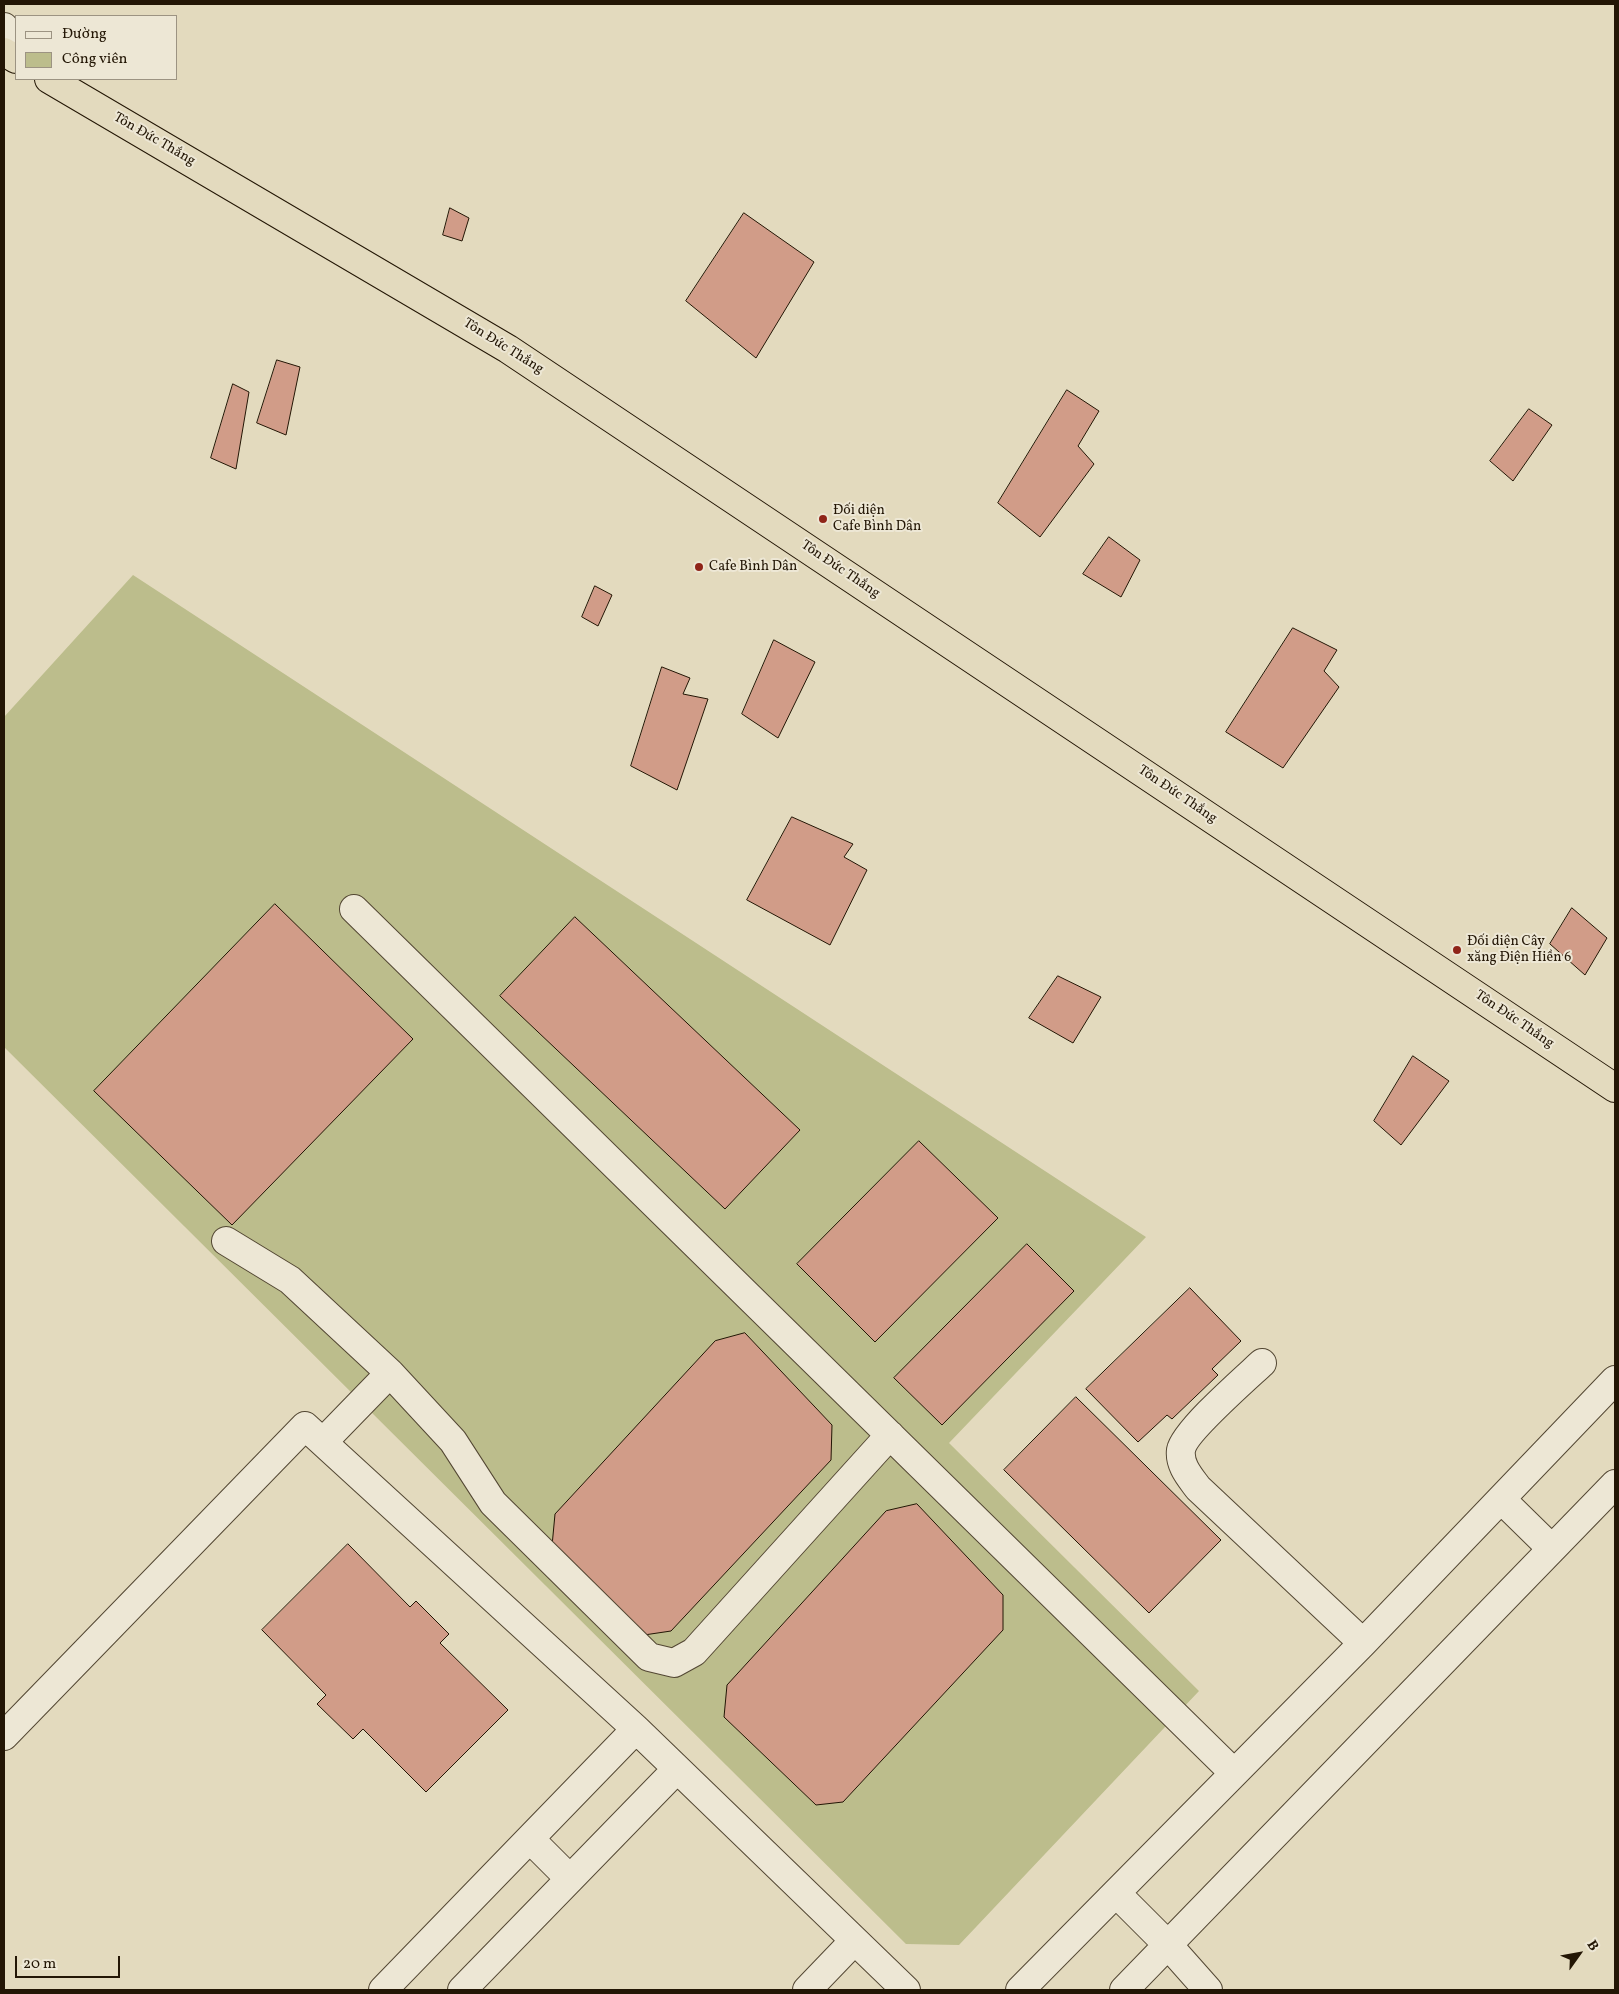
<!DOCTYPE html>
<meta charset="utf-8">
<style>
body{margin:0}
#map{position:relative;width:1619px;height:1994px;overflow:hidden;background:#e3dabe;font-family:Vollkorn,serif}
canvas{display:block}
.frame{position:absolute;inset:0;border:5px solid #231605;pointer-events:none}
.legend{position:absolute;left:15px;top:15px;width:162px;height:65px;box-sizing:border-box;background:#ede7d5;border:1px solid #9c9382;margin:0;padding:6px 9px;list-style:none;font-size:15px;color:#231605}
.legend li{display:flex;align-items:center;gap:10px;height:25px}
.legend b{width:25px;border:1px solid #9c9382}
.north{position:absolute;left:1554px;top:1929px;width:50px;height:50px;-webkit-text-stroke:4px #ede7d5;paint-order:stroke;rotate:58deg;font-size:14px;font-weight:700;line-height:20px;text-align:center;color:#231605}
.north::after{content:'';display:block;margin:auto;width:18px;height:22px;background:#231605;clip-path:polygon(50% 0,100% 100%,50% 72%,0 100%)}
.scale{position:absolute;left:15px;top:1956px;width:105px;height:22px;box-sizing:border-box;border:2px solid #231605;border-top:0;padding-left:6px;font-size:15px;line-height:18px;white-space:nowrap;color:#231605;-webkit-text-stroke:4px #ede7d5;paint-order:stroke}
</style>
<div id="map">
<canvas width="1619" height="1994"></canvas>
<div class="frame"></div>
<ul class="legend">
<li><b style="height:6px;background:#ede7d5"></b>Đường</li>
<li><b style="height:14px;background:#bcbd8c"></b>Công viên</li>
</ul>
<div class="north">B</div>
<div class="scale">20 m</div>
</div>
<script>
const context = document.querySelector('canvas').getContext('2d');
context.lineJoin = 'round';
function fill(path, color) {
  context.fillStyle = color;
  context.fill(path, 'evenodd');
}
function strokePath(path, color, width, dash) {
  context.strokeStyle = color;
  context.lineWidth = width;
  context.lineCap = dash ? 'butt' : 'round';
  context.setLineDash(dash || []);
  context.stroke(path);
}
function label(font, color, halo, rows, align = 'center') {
  context.font = font + ' Vollkorn,serif';
  context.lineWidth = 4;
  context.setLineDash([]);
  context.textBaseline = 'middle';
  context.strokeStyle = halo;
  context.fillStyle = color;
  for (const [text, x, y, turn = 0] of rows) {
    context.save();
    context.translate(x, y);
    context.rotate((+turn || 0) * Math.PI / 180);
    context.textAlign = isNaN(turn) ? turn : align;
    if (halo) context.strokeText(text, 0, 0);
    context.fillText(text, 0, 0);
    context.restore();
  }
}
fill(new Path2D(`
 M133,575l1013,662 -197,206 250,248 -240,254 -53,-1 -902,-897v-330z`), '#bcbd8c');
const building = new Path2D(`
 M450,208l19,10 -7,23 -19,-6z
 M744,213l70,49 -58,96 -70,-57z
 M277,360l23,7 -14,68 -29,-12z
 M233,384l16,8 -13,77 -25,-11z
 M1067,390l32,21 -21,35 16,18 -54,73 -42,-34z
 M1529,409l23,16 -39,56 -23,-20z
 M1109,537l31,23 -19,37 -38,-23z
 M595,586l17,9 -14,31 -16,-9z
 M1293,628l44,22 -13,21 15,16 -56,81 -57,-36z
 M774,640l41,22 -37,76 -36,-24z
 M662,667l28,11 -7,16 25,5 -31,91 -46,-24z
 M792,817l61,27 -9,13 23,13 -37,75 -83,-45z
 M275,904l138,135 -181,186 -138,-134z
 M1572,908l35,30 -22,37 -35,-31z
 M575,917l225,213 -75,79 -225,-213z
 M1058,976l43,21 -28,46 -44,-25z
 M1413,1056l36,25 -48,64 -27,-24z
 M919,1141l79,77 -123,124 -78,-78z
 M1027,1244l47,47 -132,134 -48,-47z
 M1190,1288l51,53 -29,28 6,6 -46,44 -5,-4 -29,27 -52,-53z
 M745,1333l87,92 -1,35 -160,171 -27,4 -92,-89 3,-32 160,-173z
 M1076,1397l145,143 -72,73 -145,-143z
 M917,1504l86,91v35l-160,172 -27,3 -92,-88 3,-32 159,-174z
 M348,1544l62,63 6,-6 33,33 -9,9 68,67 -82,82 -63,-63 -10,10 -36,-35 9,-9 -64,-65z`);
fill(building, '#d19c88');
strokePath(building, '#231605', 1);
const minor = new Path2D(`
 M4,27l12,18
 M354,909l880,864
 M226,1241l64,39 100,93 63,68 40,62 156,154 25,6 20,-11 196,-217
 M1262,1363c-16,15 -78,69 -81,87 -2,15 9,27 17,38l165,155
 M323,1442l67,-69
 M1501,1499l51,50
 M4,1736l301,-310 331,303 270,261
 M530,1839l40,40
 M1116,1893l53,53 39,44
 M383,1990l253,-261
 M462,1990l215,-221
 M807,1990l47,-49
 M1020,1990l343,-347 252,-263
 M1124,1990l491,-506`);
const highway = new Path2D(`
 M4,52l12,7
 M49,79l459,270 1107,739`);
strokePath(minor, '#534733', 30);
strokePath(highway, '#231605', 30);
strokePath(minor, '#ede7d5', 28);
strokePath(highway, '#e3dabe', 28);
for (const [x, y, r, color] of [
 [823,519,5,"#8f2418"],
 [699,567,5,"#8f2418"],
 [1457,950,5,"#8f2418"]
]) {
  const dot = new Path2D();
  dot.arc(x, y, r, 0, 2 * Math.PI);
  context.fillStyle = color;
  context.fill(dot);
  strokePath(dot, '#ede7d5', 2);
}
label('14px', '#231605', '#ede7d5', [
 ["Tôn Đức Thắng",154,140,30],
 ["Tôn Đức Thắng",503,347,32],
 ["Tôn Đức Thắng",840,570,34],
 ["Tôn Đức Thắng",1177,795,34],
 ["Tôn Đức Thắng",1514,1020,34]
]);
label('14px', '#231605', '#ede7d5', [
 ["Đối diện",833,511],
 ["Cafe Bình Dân",833,527],
 ["Cafe Bình Dân",709,567],
 ["Đối diện Cây",1467,942],
 ["xăng Điện Hiền 6",1467,958]
], 'left');
</script>
